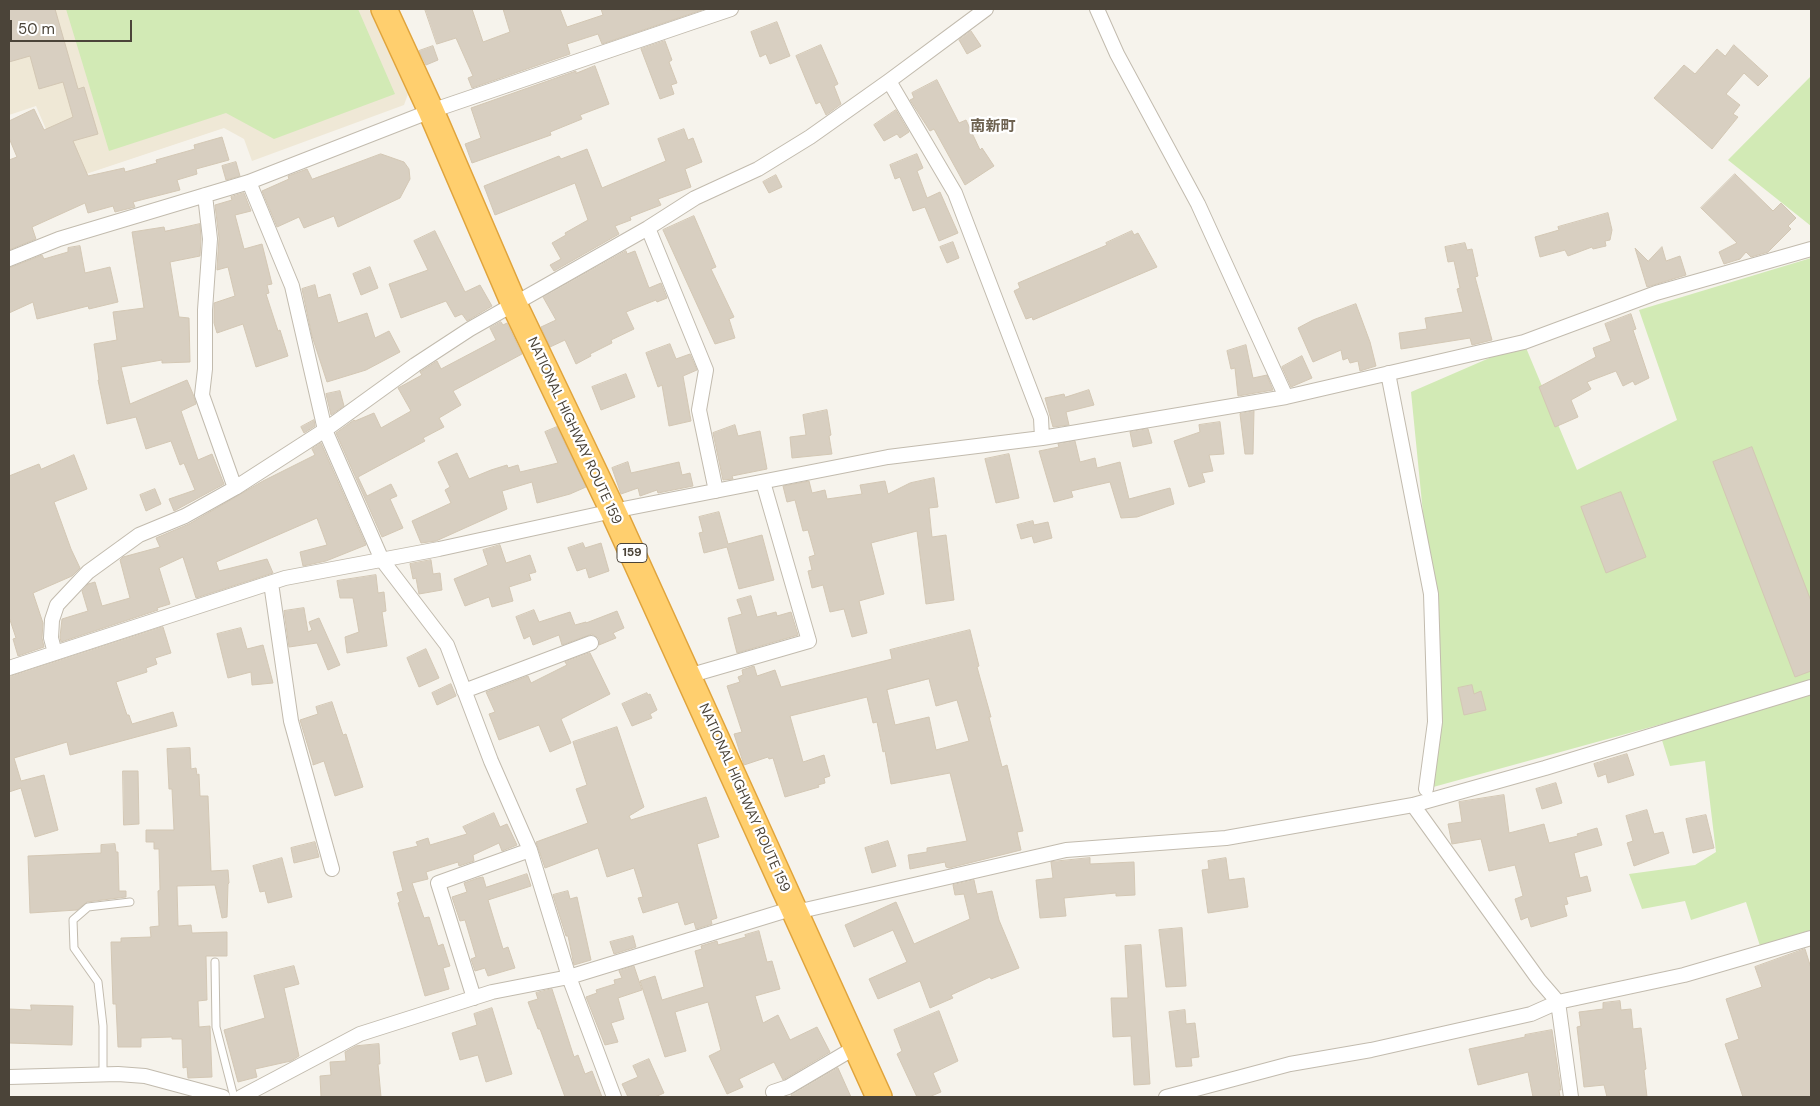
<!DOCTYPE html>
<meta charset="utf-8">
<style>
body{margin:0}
#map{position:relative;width:1820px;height:1106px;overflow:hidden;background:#f6f3ec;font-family:"DM Sans",sans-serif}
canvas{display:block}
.frame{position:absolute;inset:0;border:10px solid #4b4439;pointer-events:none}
.scale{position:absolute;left:10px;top:20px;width:122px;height:22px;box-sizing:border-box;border:2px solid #4b4439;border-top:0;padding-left:6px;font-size:15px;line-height:18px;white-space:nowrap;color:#4b4439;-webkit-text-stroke:4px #fff;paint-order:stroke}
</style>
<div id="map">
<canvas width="1820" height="1106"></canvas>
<div class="frame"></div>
<div class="scale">50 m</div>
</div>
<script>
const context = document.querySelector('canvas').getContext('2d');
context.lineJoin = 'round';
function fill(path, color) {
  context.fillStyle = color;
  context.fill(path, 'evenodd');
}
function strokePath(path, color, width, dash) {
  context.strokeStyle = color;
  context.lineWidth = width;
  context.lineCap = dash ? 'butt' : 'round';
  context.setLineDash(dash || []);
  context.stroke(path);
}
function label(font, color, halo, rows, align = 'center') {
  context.font = font + ' "DM Sans","Noto Sans JP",sans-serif';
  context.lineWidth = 4.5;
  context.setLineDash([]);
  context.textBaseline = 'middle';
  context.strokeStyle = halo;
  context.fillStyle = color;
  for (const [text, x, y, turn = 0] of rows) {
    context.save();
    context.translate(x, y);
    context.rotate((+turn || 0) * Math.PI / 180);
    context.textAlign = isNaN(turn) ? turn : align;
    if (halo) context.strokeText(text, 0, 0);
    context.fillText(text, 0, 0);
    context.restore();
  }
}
fill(new Path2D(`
 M9,9h360l39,85 -4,11 -152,56 -8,-22 -20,-11 -156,52 -32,-74 -27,9z`), '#efe8d6');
fill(new Path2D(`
 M66,9h292l37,85 -121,45 -48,-26 -117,38z
 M1811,76v150l-83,-66z
 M1811,258v425l-385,106 5,-195 -20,-202 113,-49 53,127 100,-50 -38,-110z
 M1811,691v239l-51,16 -14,-44 -55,18 -6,-19 -43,8 -13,-35 66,-9 21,-13 -11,-91 -35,5 -9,-29z`), '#d2eab5');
const building = new Path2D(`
 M9,9h46l23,80 6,-2 14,47 -25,7 15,35 36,-8 1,4 32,-9 -1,-3 39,-11 -1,-4 28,-8 7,23 -33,9 1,5 -20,6 3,10 -47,12 2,5 -20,5 -2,-6 -25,7 -3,-10 -53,24 4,12 -27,11v-90l8,-3 -8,-19v-17l25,-12 10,21 29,-13 -10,-35 -24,7 -9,-33 -21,6z
 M425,9h47l11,33 27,-10 -7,-23h57l7,18 36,-12 -2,-6 101,1 -100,34 -4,-10 -31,10 3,10 -98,34 -4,-10 5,-2 -17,-38 -19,6z
 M777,22l13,34 -20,8 -4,-10 -6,3 -9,-25z
 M971,31l10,15 -14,8 -8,-14z
 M665,41l7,19 -3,2 8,21 -6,2 3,9 -14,5 -19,-50z
 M821,45l17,39 -4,2 7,18 -15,11 -6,-13 -4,2 -20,-48z
 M1734,45l34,31 -10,10 -14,-13 -18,21 14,11 -7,9 5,3 -26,32 -58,-51 30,-33 11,9 22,-25 8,7z
 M433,46l5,14 -12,5 -7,-14z
 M595,66l14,38 -29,11 2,4 -32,13 1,3 -79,28 -7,-19 16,-6 -10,-30 105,-37v2z
 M937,80l22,43 7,-3 14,30 2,-2 12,18 -29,19 -31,-56 -4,2 -20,-31 4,-2 -2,-5z
 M896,110l13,22 -9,6 -3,-4 -13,7 -10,-16z
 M684,129l4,11 5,-2 9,24 -17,7 6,18 -33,12 3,6 -31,12 1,3 -16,6 4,8 -65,37 -4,-6 11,-6 -9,-16 14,-8 -1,-2 23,-13 -13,-37 -80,32 -11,-29 75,-30 2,3 26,-10 15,39 64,-27 -8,-22z
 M381,154l23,8 5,7 1,10 -10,19 -62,29 -4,-11 -30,12 -5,-11 -22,10 -15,-36 27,-12 -1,-3 19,-7 5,10z
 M917,154l6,14 -6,3 10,27 13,-6 18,41 -19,8 -14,-34 -12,4 -13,-34 -5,2 -5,-14z
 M236,162l4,14 -14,4 -4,-14z
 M1735,174l38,37 8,-8 15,15 -8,8 3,3 -23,23 -17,5 -5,-5 -6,7 -16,5 -5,-12 18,-9 -36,-35z
 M776,175l6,12 -13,6 -6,-11z
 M244,193l7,18 -16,4 9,34 18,-5 10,40 -5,1 2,8 -3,1 12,37 2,-1 8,26 -32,11 -13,-43 -26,9 -3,-10v-20l21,-7 -7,-29 -11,3v-2l2,-30 -4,-33 17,-5 -1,-3z
 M1608,213l4,17 -2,10 -5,1 1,5 -13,3 -1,-2 -24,9 -3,-6 -25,7 -5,-20 24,-7 -1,-3z
 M694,216l22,51 -5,2 23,48 -5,2 6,19 -20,6 -52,-114z
 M200,224l1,15 -1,17 -30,6 9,55 10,1 1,44 -28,1v-3l-41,7 9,37 57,-24 6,14 3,10 -15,7 17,49 14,-6 12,30 -50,27 -5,-12 26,-9 -11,-27 -4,2 -9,-24 -25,8 -10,-32 -29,7 -9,-44h1l-5,-36 23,-4 -4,-28 31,-4 -12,-76 32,-5 1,4z
 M435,231l30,61 15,-7 12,21 -25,15 -5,-7 -7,3 -9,-16 -45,17 -12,-34 39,-14 -14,-29z
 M1132,231l2,4 4,-2 19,34 -124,53 -1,-3 -6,2 -12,-28 6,-3 -2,-5 89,-38 -1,-2z
 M953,242l6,16 -12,5 -7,-16z
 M1465,243l2,7 5,-1 6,27 -3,1 17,63 -20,5 -2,-7 -69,11 -2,-16 28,-4 -2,-11 38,-6 -6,-23 3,-1 -6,-27 -6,1 -3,-15z
 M80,246l5,27 25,-6 8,35 -29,7 -1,-3 -51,13 -4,-17 -24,11v-45l33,-13 2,4 24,-7v-4z
 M1662,247l4,14 14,-5 6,19 -39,12 -12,-39 13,13z
 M626,251l1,3 8,-3 14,37 12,-5 6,15 -10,4 -1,-2 -30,12 8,17 -23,11 1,3 -22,11 1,2 -15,8 -11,-24 -15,7 -9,-20 15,-7 -13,-23z
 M370,267l8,21 -17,7 -8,-21z
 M315,285l3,13 12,-4 8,29 29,-10 8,25 14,-7 11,21 -34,18 -39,12 -15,-46 -10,-47z
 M1356,304l14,38 6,24 -16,5 -2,-10 -8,2 -2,-5 -5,2 -2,-10 -28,12 -15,-34 15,-8z
 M1631,314l5,15 -3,1 16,48 -14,7 -2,-4 -10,5 -7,-15 -29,11 4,7 -20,11 7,17 -23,10 -16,-40 57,-30 -3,-9 18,-7 -6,-17z
 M501,322l2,3 4,-2 15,31 -69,37 8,14 -22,13 5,9 -21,11 2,3 -67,36 9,19 24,-12 6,12 -7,3 13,29 -21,9 -46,-104 18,-13 1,1 19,-8 7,15 30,-17 -13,-23 24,-13 -2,-3 17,-11 4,8 55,-29 -6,-12z
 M670,344l6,15 14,-5 7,16 -14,6 8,45 -22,5 -7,-41 -4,2 -12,-34z
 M1246,345l7,33 14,-3 6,15 -35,6 -3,-28 -4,1 -4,-18z
 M1302,356l10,22 -21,9 -9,-20z
 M626,374l9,23 -34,13 -9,-23z
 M1089,390l5,15 -28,7 3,13 -16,2 -8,-29 19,-4 1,3z
 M340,391l4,15 -13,9 -5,-21z
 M827,410l4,25 -2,1 3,18 -40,4 -2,-21 16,-2 -3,-20z
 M1254,411l-1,43h-8l-5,-40z
 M314,420l1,6 -11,7 -3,-6z
 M1220,422l4,32 -15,1 4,16 -11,2 3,9 -16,5 -15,-46 26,-9 -1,-7z
 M735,425l3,11 22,-5 7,38 -35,7 1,3 -10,1 -10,-47z
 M557,427l29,60 -16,7 -33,9 -5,-21 -30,9 5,18 -71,32 -15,2 -9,-22 39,-18 -6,-13 5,-3 -12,-25 19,-9 12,26 22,-9 16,-5 1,3 10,-3 2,7 38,-9 -13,-31z
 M1148,429l4,14 -19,4 -3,-15z
 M1075,441l5,21 15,-4 2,10 23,-6 9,37 41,-11 4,16 -37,13 -16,1 -11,-36 -39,9 2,6 -19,5 -15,-51 20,-4 -1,-3z
 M321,443l45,102 -40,16 -23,5 -3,-14 27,-7 -10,-27 -101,44 3,9 48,-12 6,14 -77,25 -13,-41 -24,11 11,36 -13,4 1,2 -97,32 -1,-5 2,-18 26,-8 -6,-20 6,-7 7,-2 7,24 28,-8 -10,-38 3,-3 37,-10 -4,-9 33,-14 74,-43 52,-26 -3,-6z
 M1752,447l59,154v70l-16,6 -82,-215z
 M1009,454l10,44 -23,5 -11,-44z
 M74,455l13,34 -33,13 17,47 9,19 -8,8 -39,17 10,30 -1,15 2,9 -26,9 -5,-17 3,-1 -7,-21v-141l30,-12 2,5z
 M628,462l3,11 48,-11 3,13 8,-2 3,13 -35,7 -1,-3 -17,6 -2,-8 -17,6 -9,-26z
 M934,478l4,29 -9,1 3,29 14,-2 8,65 -28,4 -9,-73 -46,12 13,51 -25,7 8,32 -15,4 -8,-28 -14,3 -7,-27 -11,3 -4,-17 4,-1 -3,-13 6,-2 -7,-25 -5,1 -8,-31 -8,2 -4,-16 26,-5 3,12 13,-3 2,9 35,-5 -2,-9 25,-4 3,13 22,-11z
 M155,489l6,15 -15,7 -6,-16z
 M1621,492l25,65 -40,16 -25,-66z
 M719,512l9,32 34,-9 12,45 -35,9 -12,-42 -23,6 -5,-20 4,-1 -4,-15z
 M1033,521l1,4 14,-3 4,16 -18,5 -2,-7 -11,3 -4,-14z
 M583,543l2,5 16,-5 8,28 -20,7 -3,-10 -9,3 -9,-23z
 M500,545l6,18 24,-8 6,17 -7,2 2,6 -22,7 4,14 -21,6 -3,-10 -24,9 -11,-27 34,-14 -5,-15z
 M431,560l2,14 7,-1 2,17 -23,4 -3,-16 -3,1 -3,-15z
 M376,575l2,18 6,-1 2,19 -4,1 5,34 -40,7 -2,-16 14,-5 -6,-34h-13l-3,-17z
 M751,596l6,21 19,-5 1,4 14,-4 7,23 -61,18 -9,-35 14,-4 -5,-14z
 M304,608l4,24 4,-2 -3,-8 10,-4 21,47 -12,5 -11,-27 -28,4 -5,-36z
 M534,610l5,12 31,-10 5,13 11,-3v1l31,-12 7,17 -11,5 3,5 -17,7v-6l-7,-5 -30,11 -3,-10 -26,10 -3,-9 -6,3 -8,-22z
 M163,627l8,26 -16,5 2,6 -11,4 1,4 -31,10 11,33h2l3,9 41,-12 4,14 -107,29 -3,-13 -53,16 7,23 23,-6 14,55 -23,7 -14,-49 -12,4v-115z
 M241,628l6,21 16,-4 10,38 -21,2 -1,-13 -23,6 -11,-44z
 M970,630l9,36 -2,1 14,50h-2l13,50 5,-2 16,66 -6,1 4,18 -72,18 -3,-1 -1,-5 -35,7 -2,-14 19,-3v-4l40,-7 -17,-68 -59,11 -6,-33 -2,1 -6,-30 -4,1 -6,-26 -77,19 13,46 21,-7 6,21 -6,2 1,5 -7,2 1,2 -34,10 -12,-39 -4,1 -1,-2 -24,8 -10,-31 8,-2 -15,-46 13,-4 -2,-5 5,-2 -1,-5 12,-4 3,10 18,-6 6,17 111,-28 -2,-9zM929,679l7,27 21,-6 12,41 -33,9 -7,-33 -34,8 -8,-35z
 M426,649l13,29 -20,9 -12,-29z
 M590,653l20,41 -49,25 10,24 -21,9 -11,-27 -40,15 -10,-26 6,-2 -9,-20 42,-16 3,7 36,-18 -2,-3z
 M451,684l5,12 -19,9 -5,-12z
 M1472,685l2,9 7,-3 5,19 -22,5 -6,-27z
 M647,693l1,2 2,-1 7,16 -7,4 2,4 -20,8 -10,-22z
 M332,702l11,33 3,-1 17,53 -28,9 -11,-35 -11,4v-2l-13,-43 18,-6 -2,-7z
 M617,727l27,80 -15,9 2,4 75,-23 13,40 -22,7 20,74 -6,2 1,4 -16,5 -2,-7 -9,3 -7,-23 -35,11 -5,-15 5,-1 -9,-29 -27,9 -9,-29 -53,20 -9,-26 52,-19 -12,-34 11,-4 -14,-43z
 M190,748l1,21 5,-1 1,7 2,-1 1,22h8l3,75 17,-1 1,13 -1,1 -1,33 -5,1 -7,-33 -38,1 1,40 13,-1 1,8 35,-1v24h-21l1,44 -9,1 1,26 11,-1 2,51 -24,1 -1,-11 -4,1 -1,-29h-10v-2l-31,1v9h-23l-2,-43h-3l-2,-62h10v-4l30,-1 -1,-10 9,-1 -1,-35 2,-1 -1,-41h-5v-7h-8v-12h28l-2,-41h-3l-2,-40z
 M1627,754l7,21 -26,8 -2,-9 -8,3 -4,-13z
 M123,771h15l1,53 -15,1z
 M1556,783l6,20 -20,6 -6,-20z
 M1504,795l5,38 35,-9 5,19 29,-7 -1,-2 20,-6 5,17 -28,8 6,25 7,-2 4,15 -25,6 2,7 -4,1 3,11 -36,11 -3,-10 -7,3 -6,-21 8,-3 -8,-31 -26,6 -8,-32 -29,5 -4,-20 14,-2 -3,-20z
 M1647,810l7,24 9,-2 6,21 -35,13 -7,-23 6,-2 -7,-25z
 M494,813l6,14 7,-3 10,21 -15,6 -3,-8 -26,12 1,6 -15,5 -1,-4 -32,10 2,7 -16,4 12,35 5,-1 9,29 5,-2 7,22 -7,2 6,21 -24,7 -27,-93 2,-1 -3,-9 6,-2 -10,-39 25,-6 -2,-4 12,-4 2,7 37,-11 -4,-7z
 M1706,815l8,33 -21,5 -7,-34z
 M888,841l8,25 -24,7 -7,-25z
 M315,842l4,15 -25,6 -3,-15z
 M115,844l1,8h2l1,39h7v6l-39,5 -10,8 -47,3 -2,-57 73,-3v-8z
 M282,858l10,39 -24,6 -3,-12 -5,1 -7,-26z
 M1090,858v6l44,-2 1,33 -19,1v-3l-52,5 2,18 -26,2 -4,-38 17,-2 -2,-16z
 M1226,858l3,22 15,-2 4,29 -40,6 -6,-43 7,-1 -1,-8z
 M527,874l4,12 -43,14 15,49 5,-2 7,21 -27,8 -3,-8 -10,3 -4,-12 5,-2 -11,-37 -5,1 -8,-24 15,-5 -3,-9 14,-5 5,-1 3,10z
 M974,880l3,14 15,-3 7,29 20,48 -28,11 -1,-2 -39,18 2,3 -23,10 -10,-27 -42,18 -9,-20 38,-17 -14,-32 -39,17 -9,-22 51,-23 18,42 56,-25 -6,-25 -9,1 -2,-10z
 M568,891l2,8 7,-2 14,63 -17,5 -6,-29h-2l-13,-41z
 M1182,928l4,58 -20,1 -7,-57z
 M759,931l8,31 5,-1 8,28 -25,7 8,27 15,-8 12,25 27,-13 13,25 -47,28 -9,-18 -35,17 4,8 -16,7 -18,-38 12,-6 -13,-48 -33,10 11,39 -21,6 -25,-76 15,-5 7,24 42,-13 -9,-36 7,-2 -1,-3 16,-5 1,4 28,-8 -1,-2z
 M633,936l3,11 -22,7 -4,-12z
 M1141,945l9,139 -16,1 -3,-49 -18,1 -2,-39h17l-3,-52z
 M1805,949l6,19v129h-68l-18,-53 14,-5 -13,-40 36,-12 -7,-20z
 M294,966l5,18 -15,4 15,68 -8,5 -36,8 2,8 -19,5 -14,-52 41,-12 -11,-42z
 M634,966l8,24 -24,8 6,21 -13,4 7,19 -13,3 -19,-48 11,-4 -1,-3 19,-6 -1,-4 8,-2 -3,-7z
 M552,989l22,68 4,-2 7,19 7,-3 10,26h-37l-25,-68h-2l-10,-27 10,-3 -2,-6z
 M1620,1001l1,9 10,-1 2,20 8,-1 5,41 -2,1 3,27h-40l-3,-12 -20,2 -7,-60 4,-1 -2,-14 24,-3v-6z
 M31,1005l42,1 -1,39 -63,-2v-34l22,1z
 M492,1008l20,66 -26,8 -8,-27 -18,5 -8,-27 25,-8 -3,-11z
 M1185,1010l1,14 9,-1 4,34 -8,1 1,8 -16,1 -7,-55z
 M939,1011l19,50 -25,12 8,19 -12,5h-12l-20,-43 5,-3 -8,-21z
 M1552,1030l9,60h-2l1,7h-27l-5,-25 -50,13 -9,-36 56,-12v-2z
 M379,1044l1,20h-2l3,33h-60l-1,-21 11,-1 -1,-13 16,-1 -1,-9 11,-6z
 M649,1059l15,34 -9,4h-27l-6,-13 16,-7 -5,-11z
 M838,1068l13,29h-59l-1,-2z`);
fill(building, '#d8cfc1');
strokePath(building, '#d3c7b4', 1);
const lane = new Path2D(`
 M215,962l1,65 18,70
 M103,1074v-48l-5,-44 -24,-34 -1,-28 15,-13 42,-5`);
const street = new Path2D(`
 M1097,9l20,45 81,150 88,193
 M889,81l66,112 86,225 1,20
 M249,182l43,104 33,144 57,130 65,85 44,116 39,89 39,127 45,120
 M205,195l5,44 -5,71v59l-3,26 33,93
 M648,228l58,142 -7,40 17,81
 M9,259l50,-20 190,-57 182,-71 300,-102
 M1388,373l43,221 4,128 -9,67
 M271,583l20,138 41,148
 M55,653l-4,-15 1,-18 5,-15 31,-33 51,-37 46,-19 50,-28 90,-58 90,-65 55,-36 178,-101 47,-30 63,-29 52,-32 79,-56 97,-72
 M9,668l276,-90 154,-29 174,-38 275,-54 154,-19 244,-41 238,-55 132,-49 155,-44
 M688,676l121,-35 -46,-159
 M464,691l127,-48
 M1413,805l126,175 19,22 13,95
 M474,998l-36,-115 92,-33
 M9,1077l109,-3 27,2 78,21
 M773,1092l15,-5 68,-40
 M241,1097l119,-63 132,-42 77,-15 225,-69 11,2 261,-60 160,-12 187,-33 132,-37 266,-81
 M1166,1097l124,-33 81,-14 160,-36 27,-12 126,-27 127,-37`);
const highway = new Path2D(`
 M384,9l47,102 83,193 99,207 266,586`);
strokePath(lane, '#c2bbae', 9);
strokePath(street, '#c2bbae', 16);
strokePath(highway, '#e0a43c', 28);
strokePath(lane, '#fff', 7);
strokePath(street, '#fff', 14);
strokePath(highway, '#ffcf6e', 25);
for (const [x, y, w] of [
 [632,553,30]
]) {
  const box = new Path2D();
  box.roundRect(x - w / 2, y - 9.5, w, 19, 4);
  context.fillStyle = '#fff';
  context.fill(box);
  strokePath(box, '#4b4439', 1);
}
label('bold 12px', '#4b4439', null, [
 ["159",632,553]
]);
label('14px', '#4b4439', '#fff', [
 ["NATIONAL HIGHWAY ROUTE 159",574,431,65],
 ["NATIONAL HIGHWAY ROUTE 159",744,798,66]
]);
label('bold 15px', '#6e6250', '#fff', [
 ["南新町",993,127]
]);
</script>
